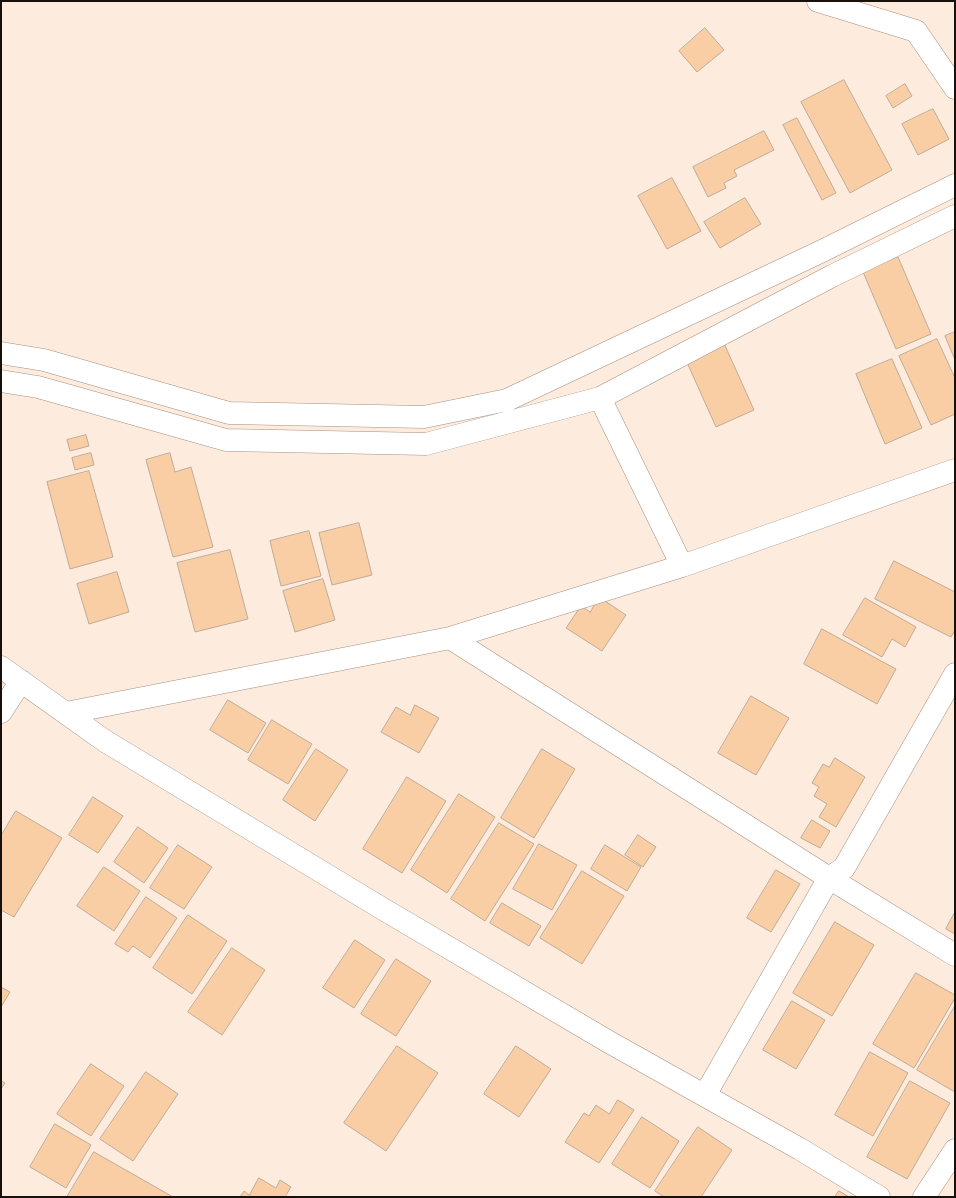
<!DOCTYPE html>
<style>
body{margin:0}
#map{position:relative;width:956px;height:1198px;overflow:hidden;background:#fdebdd;font-family:"Playfair Display",serif}
canvas{display:block}
.frame{position:absolute;inset:0;border:2px solid #18110b;pointer-events:none}
</style>
<div id="map">
<canvas width="956" height="1198"></canvas>
<div class="frame"></div>
</div>
<script>
const context = document.querySelector('canvas').getContext('2d');
context.lineJoin = 'round';
function fill(path, color) {
  context.fillStyle = color;
  context.fill(path, 'evenodd');
}
function strokePath(path, color, width, dash) {
  context.strokeStyle = color;
  context.lineWidth = width;
  context.lineCap = dash ? 'butt' : 'round';
  context.setLineDash(dash || []);
  context.stroke(path);
}
const building = new Path2D(`
 M705,28l19,22 -27,22 -18,-21z
 M844,80l48,90 -42,23 -49,-91z
 M905,84l7,12 -19,12 -7,-12z
 M933,109l16,30 -31,16 -16,-31z
 M797,118l39,75 -14,7 -39,-75z
 M764,131l10,19 -40,20 3,6 -13,7 2,5 -18,9 -15,-30z
 M672,178l29,53 -34,18 -29,-53z
 M745,198l16,26 -41,24 -16,-26z
 M898,257l33,77 -35,15 -33,-77z
 M955,332v28l-10,-24z
 M937,339l18,39v36l-24,11 -32,-69z
 M723,341l31,69 -38,17 -31,-69z
 M892,359l30,69 -37,16 -29,-70z
 M86,435l3,11 -19,5 -3,-11z
 M91,453l3,12 -19,5 -3,-12z
 M170,453l5,19 16,-5 22,80 -40,10 -27,-97z
 M89,471l24,86 -43,12 -23,-87z
 M359,523l13,52 -40,10 -13,-52z
 M309,531l12,45 -40,10 -11,-45z
 M230,550l18,69 -53,13 -18,-69z
 M894,561l61,31v38l-4,7 -76,-38z
 M117,572l12,40 -40,12 -12,-40z
 M323,579l12,41 -40,12 -12,-41z
 M599,597l27,18 -24,36 -36,-23 15,-22 9,6z
 M865,598l51,29 -11,20 -13,-8 -10,18 -39,-22z
 M822,629l74,40 -19,35 -73,-40z
 M751,696l38,22 -33,57 -38,-22z
 M228,700l38,23 -18,30 -38,-23z
 M415,705l24,13 -20,35 -38,-21 15,-25 14,8z
 M272,720l40,24 -24,40 -40,-24z
 M316,749l32,21 -33,51 -32,-21z
 M542,749l33,20 -41,69 -33,-20z
 M835,758l30,19 -29,50 -17,-10 8,-13 -13,-8 5,-9 -7,-4 11,-19 6,3z
 M407,777l39,24 -44,72 -39,-24z
 M459,794l36,23 -48,76 -36,-23z
 M93,797l30,19 -25,37 -29,-18z
 M16,811l46,27 -48,79 -13,-7v-74z
 M812,820l18,11 -10,17 -19,-10z
 M499,823l35,21 -49,77 -34,-22z
 M138,827l30,21 -24,35 -30,-21z
 M638,835l18,12 -13,20 -18,-12z
 M539,844l38,21 -25,45 -39,-21z
 M178,845l34,22 -28,42 -34,-21z
 M605,845l36,22 -14,24 -36,-22z
 M104,867l36,24 -26,40 -37,-25z
 M776,870l24,14 -29,48 -24,-14z
 M582,871l42,25 -42,68 -42,-26z
 M146,897l31,21 -27,40 -17,-12 -5,6 -13,-8z
 M502,903l39,23 -12,20 -39,-23z
 M955,912v22l-9,-5z
 M188,915l39,26 -35,53 -39,-26z
 M835,922l39,23 -42,71 -39,-23z
 M355,940l30,20 -31,48 -31,-20z
 M232,948l33,22 -43,65 -34,-23z
 M396,959l35,22 -35,55 -35,-22z
 M916,973l39,22v3l-41,70 -41,-24z
 M1,987l9,5 -9,15z
 M792,1001l33,19 -29,49 -33,-19z
 M955,1006v86l-38,-22z
 M397,1046l41,27 -52,78 -42,-28z
 M516,1046l35,23 -32,48 -35,-23z
 M870,1052l38,21 -35,63 -38,-21z
 M91,1064l33,22 -33,50 -34,-22z
 M146,1072l32,22 -45,67 -33,-22z
 M1,1081l4,2 -4,6z
 M910,1081l40,22 -43,76 -40,-22z
 M618,1100l16,10 -35,53 -34,-21 19,-29 5,3 7,-11 13,9z
 M642,1117l37,24 -29,47 -38,-24z
 M55,1124l36,21 -25,43 -36,-21z
 M698,1127l34,23 -31,47h-37l-9,-6z
 M94,1152l79,45h-106z
 M259,1178l17,10 4,-8 11,7 -6,10h-45l4,-6 5,4z
 M839,1191l10,6h-14z`);
fill(building, '#facea4');
strokePath(building, '#beab98', 1);
const street = new Path2D(`
 M818,1l98,30 39,57
 M600,398l82,168
 M450,638l379,240 126,77
 M1,667l104,74 278,168 226,133 191,107 79,48
 M1,712l20,-31
 M66,713l384,-75 232,-72 273,-96
 M705,1095l124,-217 15,-10 111,-194
 M924,1197l31,-47`);
const secondary = new Path2D(`
 M1,353l43,7 185,53 195,4 83,-17 313,-148 135,-67
 M1,381l37,6 188,53 200,4 174,-46 232,-122 123,-60`);
strokePath(street, '#a69180', 23);
strokePath(secondary, '#a69180', 23);
strokePath(street, '#fff', 22);
strokePath(secondary, '#fff', 22);
</script>
